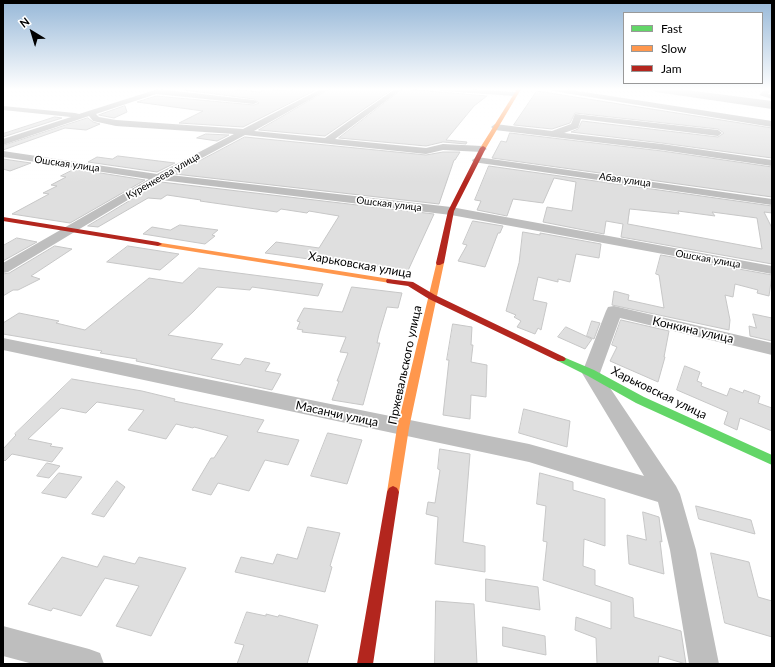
<!DOCTYPE html>
<meta charset="utf-8">
<style>
body{margin:0}
#map{position:relative;width:775px;height:667px;overflow:hidden;background:#fff;font-family:Lato,sans-serif}
canvas{display:block}
.frame{position:absolute;inset:0;border:4px solid #000;pointer-events:none}
.legend{position:absolute;left:623px;top:12px;width:140px;height:72px;box-sizing:border-box;background:#fff;border:1px solid #999;margin:0;padding:5px 7px;list-style:none;font-size:12px;color:#000}
.legend li{display:flex;align-items:center;gap:8px;height:20px}
.legend b{width:20px;border:1px solid #999}
.north{position:absolute;left:12px;top:12px;width:40px;height:40px;-webkit-text-stroke:3px #fff;paint-order:stroke;rotate:322deg;font-size:11px;font-weight:700;line-height:16px;text-align:center;color:#000}
.north::after{content:'';display:block;margin:auto;width:14px;height:18px;background:#000;clip-path:polygon(50% 0,100% 100%,50% 72%,0 100%)}
</style>
<div id="map">
<canvas width="775" height="667"></canvas>
<div class="frame"></div>
<ul class="legend">
<li><b style="height:5px;background:#63d668"></b>Fast</li>
<li><b style="height:5px;background:#ff974d"></b>Slow</li>
<li><b style="height:5px;background:#b3261e"></b>Jam</li>
</ul>
<div class="north">N</div>
</div>
<script>
const context = document.querySelector('canvas').getContext('2d');
context.lineJoin = 'round';
function fill(path, color) {
  context.fillStyle = color;
  context.fill(path, 'evenodd');
}
function strokePath(path, color, width, dash) {
  context.strokeStyle = color;
  context.lineWidth = width;
  context.lineCap = dash ? 'butt' : 'round';
  context.setLineDash(dash || []);
  context.stroke(path);
}
function label(font, color, halo, rows, align = 'center') {
  context.font = font + ' Lato,sans-serif';
  context.lineWidth = 3.5;
  context.setLineDash([]);
  context.textBaseline = 'middle';
  context.strokeStyle = halo;
  context.fillStyle = color;
  for (const [text, x, y, turn = 0] of rows) {
    context.save();
    context.translate(x, y);
    context.rotate((+turn || 0) * Math.PI / 180);
    context.textAlign = isNaN(turn) ? turn : align;
    if (halo) context.strokeText(text, 0, 0);
    context.fillText(text, 0, 0);
    context.restore();
  }
}
fill(new Path2D(`
 M650,89h29l93,12v8l-116,-17z`), '#bfbfbf');
const building = new Path2D(`
 M191,89h38l31,3 5,-3 25,2 5,-2h23l-75,38 -64,-4 24,-12 -66,-9 19,-6 98,9 5,-2 -5,-4 -70,-9z
 M330,89h63l-68,47 -66,-6z
 M403,89l38,3 46,4 -13,10 -28,34 21,2 -1,2 -23,-2 -17,4 -87,-8z
 M537,91l235,37v30l-110,-15 -91,-11 7,-3 4,-8 136,16 6,-4 -6,-4 -143,-16 -5,10 -18,6 -38,-4z
 M125,106l2,6 -13,6 -15,-3z
 M55,117l7,1 -59,19v-3z
 M88,118l5,4 7,2 -14,6 -21,-2 -62,22v-4z
 M510,133l152,18 110,16v30l-280,-39 9,-17 5,1z
 M206,134l23,1 -12,6 -20,-3z
 M245,137l181,18 17,-3h17l-5,8h-1l-15,44 -264,-30z
 M118,156l57,7 -18,9 -69,-10 9,-5 15,2z
 M3,159l28,4 -21,8 -7,-2z
 M489,166l283,40v7l-8,-1 8,16v36l-151,-27 2,-13 -17,-3 -2,13 -61,-12 4,-15 25,4 4,-29 -22,-4 -11,25 -30,-4 -6,17 -30,-6 4,-9 -6,-1zM630,209l49,5 -1,-3 37,5 -3,-4 45,6 5,31 -134,-25z
 M75,169l70,11 -75,43 -58,-9 37,-20 -6,-1 14,-7 -6,-1 15,-8 -5,-1z
 M161,182l273,32 -28,61 -22,-4 1,-4 -30,-4 -2,2 -88,-12 11,-11 43,6 20,-32 -30,-5 -2,2 -26,-4 -4,3 -77,-11 1,-1 -34,-5 -6,4 -13,-1 -50,29 -10,-1z
 M473,221l30,5 -3,7h-2l-13,34 -27,-6 9,-16 -4,-1z
 M180,225l38,5 -6,5 3,1 -10,8 -62,-10 9,-7 18,3z
 M523,232l17,3v-2l61,11 -2,14 -23,-4 -6,28 -12,-3v3l-20,-5 -5,23 14,3 -6,27 -3,-2 -3,6 -18,-7 4,-6 -7,-4 2,-2 -10,-4 13,-48z
 M17,238l20,4 -34,19v-15z
 M55,246l17,3 -41,27 9,3 -22,11h-5l-10,6v-22l6,-1z
 M128,246l51,8 -19,16 -53,-8z
 M661,255l111,20 -3,21 -12,-3 1,-3 -23,-6 -2,13 -8,-2 5,25 -1,10 -117,-25 2,-14 15,4 -1,5 36,8 -5,-33 -3,-1z
 M199,268l124,16 -5,12 -66,-9 -2,3 -33,-3 -24,25 -25,23 55,9 -12,15 29,6 5,-7 25,5 -5,8 16,3 -9,16 -136,-29 1,-2 -37,-6 2,-2 -99,-17v-11l16,-10 40,8 -3,2 29,7 64,-52 33,5z
 M352,287l50,6 -4,15 -11,-1 -8,27 -2,9h3l-17,62 -31,-5 7,-19h-2l11,-28 -8,-1 6,-15 -44,-5 1,-2 -6,-1 3,-7 -3,-1 7,-13 38,4z
 M753,314l19,4v23l-22,-5 -1,-10 7,2z
 M621,320l48,11 -5,26h1l-7,25 -48,-21 7,-14 -5,-2z
 M592,321l8,2 -6,16 -7,-3z
 M453,324l19,3 -1,18h2l-2,17 16,3 -1,32 -15,-2 -1,24 -27,-4 6,-55h-2z
 M566,327l26,12 -7,10 -27,-12z
 M685,366l15,6 -3,9 5,2 -1,3 26,10 3,-8 13,5 1,-3 16,6 -2,7 14,5v23l-32,-13 -3,12 -13,-6 4,-12 -51,-22z
 M72,379l70,12 33,8 -1,2 90,19 -7,12 42,8 -11,25 -23,-5 -16,31 -31,-8 -7,12 -19,-5 19,-32h3l14,-22 -34,-9 -1,1 -17,-4 -10,15 -38,-9 16,-20 -47,-8 -11,11 -25,-5 -33,31 24,5 -2,2 13,2 -11,14 -40,-8 -7,7 -2,-2v-10l13,-14 -1,-1z
 M524,409l46,12 -3,26 -48,-14z
 M328,433l34,7 -15,44 -36,-8z
 M440,449l30,5 -7,88 22,4v26l-50,-8 3,-47 -12,-3 2,-12 7,1 5,-33 -2,-1z
 M47,463l13,3 -11,12 -12,-2z
 M59,473l23,4 -16,21 -24,-5z
 M540,473l33,9v8l32,9v47l-21,-7 -1,27 12,4v15l38,13 1,19 47,14 5,33 -27,-8 -1,8h-61l-1,-26 -21,-8 1,-13 35,12v-27l-68,-22 4,-38 -4,-1 3,-35 -9,-2z
 M117,481l8,6 -21,30 -12,-3z
 M696,506l55,14 4,14 -56,-15z
 M643,512l16,5 3,25 -2,-1 4,33 -35,-10 -2,-29 19,5z
 M308,527l32,6 -10,33 2,1 -7,25 -90,-20 6,-15 32,7 4,-10 20,5z
 M711,553l38,9 9,35 14,4v36l-47,-14z
 M104,556l31,8 4,-7 47,11 -35,68 -35,-10 23,-40 -34,-8 -24,38 -28,-8 -2,3 -23,-7 34,-47 35,10z
 M486,579l52,8 2,23 -54,-9z
 M436,601l38,3 3,60h-42z
 M247,612l19,4v-2l12,3 1,-2 39,10 -11,39h-70l7,-19 -9,-2z
 M503,627l42,9 1,19 -43,-9z`);
fill(building, '#dfdfdf');
strokePath(building, '#c7c7c7', 1);
fill(new Path2D(`
 M158,89l96,11 4,2 -4,2 -98,-10 -60,20 3,3 17,3 127,9 78,-40h8l-75,42 71,7 70,-49h7l-67,50 91,9 17,-4 39,2 5,3 -5,3 -39,-2 -17,4 -181,-19 -75,40 281,32 321,59v8l-321,-59 -290,-35 -153,92 -5,1v-10l146,-84 -146,-22v-6l154,23 77,-40 -118,-8 -23,-5 -4,-5 -86,29v-6l68,-22 -68,-7v-4l72,7 4,1z
 M437,89h31l47,3 4,2 -4,2 -74,-5z
 M549,89h16l207,32v6l-219,-36z
 M765,89h7l-4,5 4,1v4l-13,-4z
 M575,114l143,16 4,3 -4,3 -137,-17 -3,9 -14,5 98,11 110,16v6l-110,-16 -167,-20 -4,-3 4,-3 57,7 19,-7z
 M477,157l295,42v6l-299,-43 -1,-2z
 M614,306l158,37v12l-152,-37 -20,55 76,113 4,8 16,56 23,114h-30l-19,-114 -12,-48 -129,-40 -526,-112v-12l526,106 115,32 -62,-103 24,-62 2,-4z
 M3,626l86,23 11,4 4,11h-71l-30,-8z`), '#bebebe');
fill(new Path2D(`
 M561,356l33,14 50,27 128,58v10l-136,-62 -48,-27 -30,-15 -2,-2 2,-2z`), '#63d668');
fill(new Path2D(`
 M517,89h4l-35,59 -5,1 -1,-1z
 M155,242l235,37 4,2 -4,2 -232,-37 -4,-2z
 M437,261h3l4,2 -35,165 -10,64 -2,4 -4,2 -4,-2 -2,-4 10,-64z`), '#ff974d');
fill(new Path2D(`
 M483,146l3,2 -32,63 -10,52 -4,2h-3l-1,-2 12,-52 32,-63z
 M3,217l155,25 4,2 -4,2 -155,-25z
 M387,279l26,3 22,13 129,62 2,2 -2,2h-6l-129,-62 -21,-13 -21,-3 -1,-2z
 M393,486l4,2 2,4 -26,172h-16l30,-172 2,-4z`), '#b3261e');
const sky = context.createLinearGradient(0, 0, 0, 182);
sky.addColorStop(0, '#97b8d8');
sky.addColorStop(0.49, '#fff');
sky.addColorStop(1, '#ffffff00');
context.fillStyle = sky;
context.fillRect(0, 0, 775, 182);
label('10px', '#000', '#fff', [
 ["Ошская улица",67,164,8],
 ["Куренкеева улица",163,176,-30],
 ["Абая улица",625,180,8],
 ["Ошская улица",389,204,7],
 ["Ошская улица",708,259,10]
]);
label('12px', '#000', '#fff', [
 ["Харьковская улица",360,265,10],
 ["Конкина улица",693,330,13],
 ["Пржевальского улица",405,365,-78],
 ["Харьковская улица",659,393,26],
 ["Масанчи улица",337,414,12]
]);
</script>
